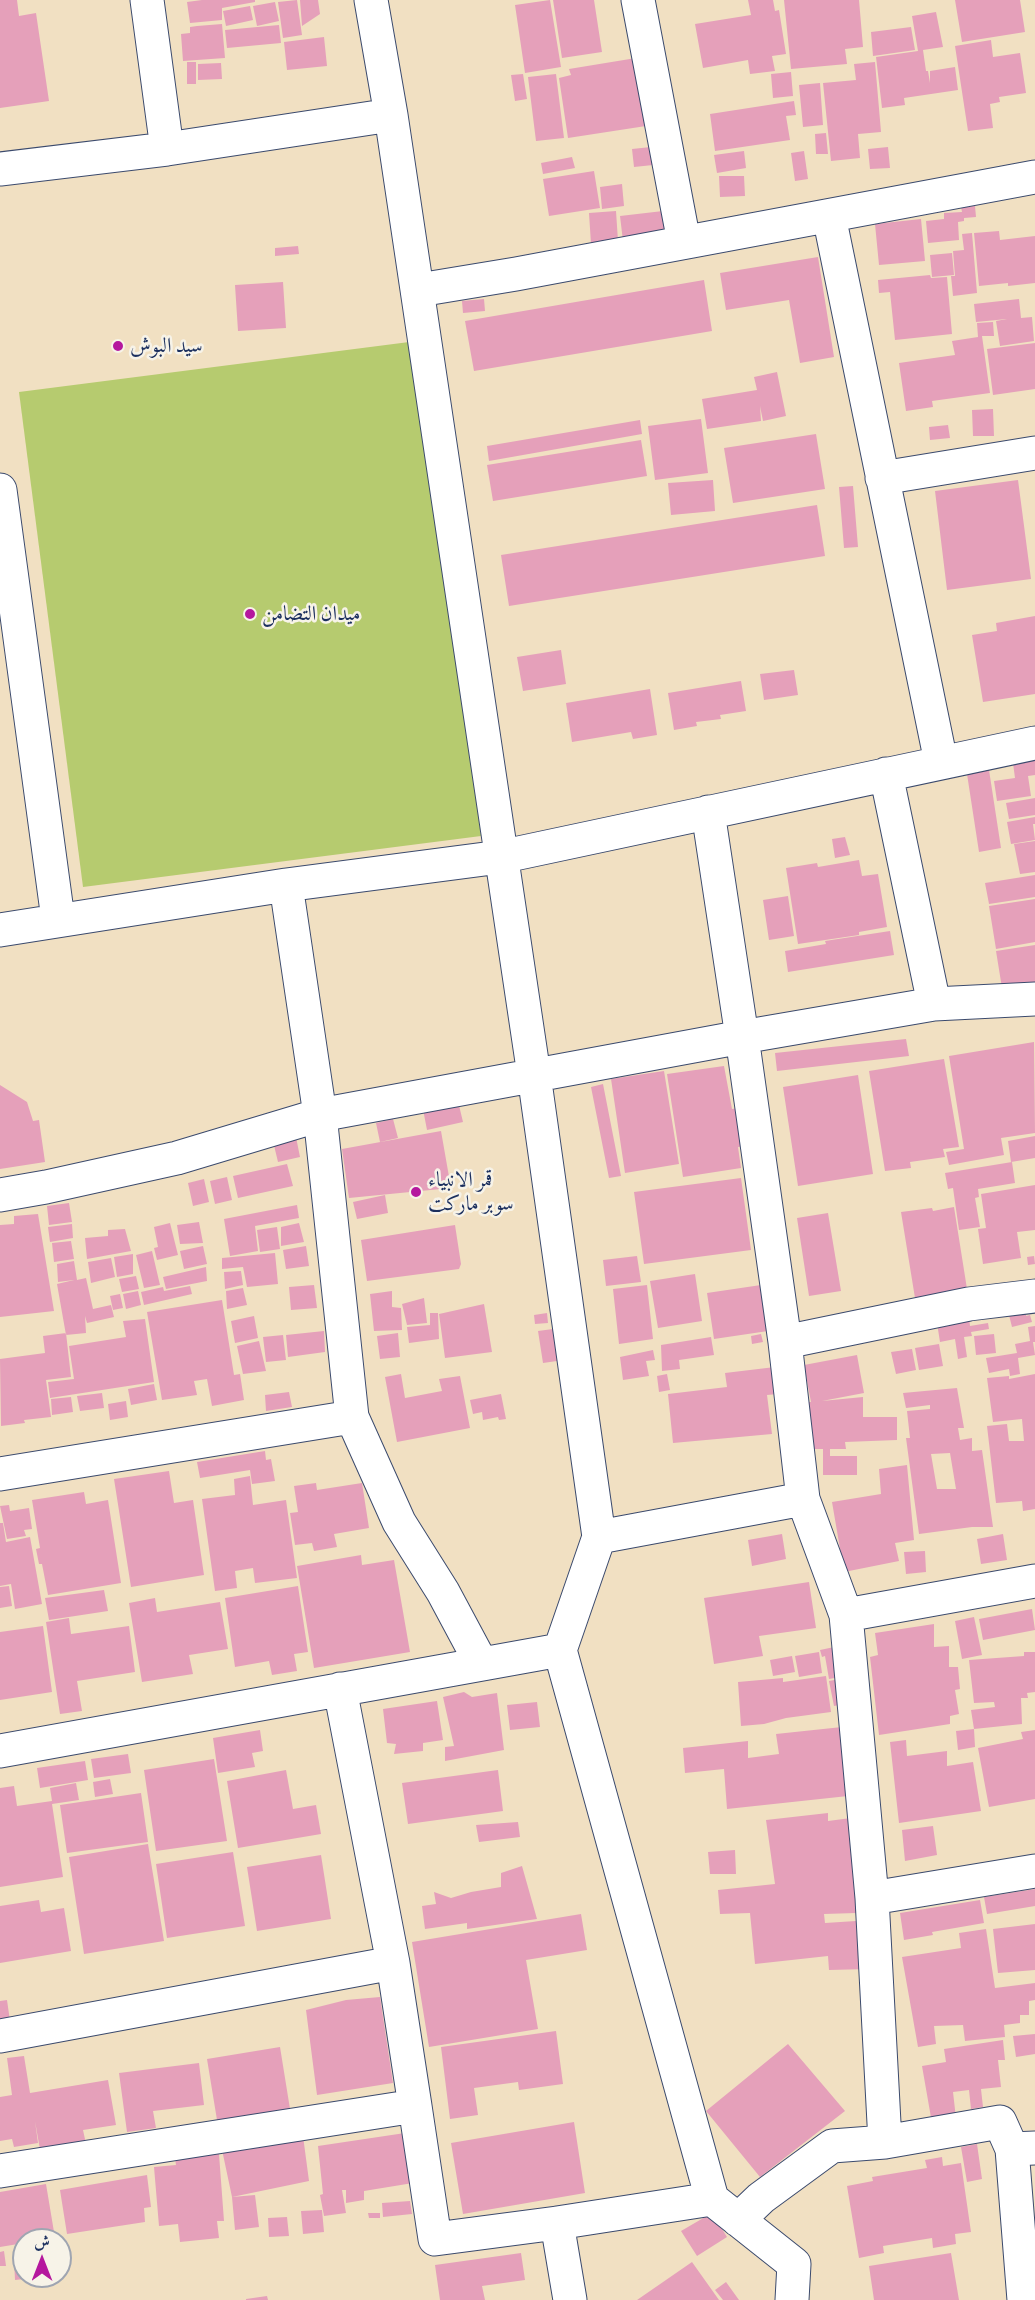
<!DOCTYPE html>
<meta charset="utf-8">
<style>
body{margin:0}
#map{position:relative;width:1035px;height:2300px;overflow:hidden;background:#f1e0c2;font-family:"EB Garamond",Amiri,serif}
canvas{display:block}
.north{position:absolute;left:12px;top:2228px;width:60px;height:60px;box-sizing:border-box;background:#f7f3e8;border:2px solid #9fa5b1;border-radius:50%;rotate:0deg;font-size:16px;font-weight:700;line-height:24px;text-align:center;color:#1b2f5e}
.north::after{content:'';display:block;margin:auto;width:21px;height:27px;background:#b5179e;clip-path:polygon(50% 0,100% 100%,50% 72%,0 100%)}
</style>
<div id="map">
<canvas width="1035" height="2300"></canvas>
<div class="north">ش</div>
</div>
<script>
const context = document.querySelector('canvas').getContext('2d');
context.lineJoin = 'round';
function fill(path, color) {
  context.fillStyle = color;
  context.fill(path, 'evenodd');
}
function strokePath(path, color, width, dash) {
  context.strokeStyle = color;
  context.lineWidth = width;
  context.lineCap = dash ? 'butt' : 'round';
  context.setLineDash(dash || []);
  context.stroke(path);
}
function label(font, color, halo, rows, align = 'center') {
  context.font = font + ' "EB Garamond",Amiri,serif';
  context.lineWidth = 5;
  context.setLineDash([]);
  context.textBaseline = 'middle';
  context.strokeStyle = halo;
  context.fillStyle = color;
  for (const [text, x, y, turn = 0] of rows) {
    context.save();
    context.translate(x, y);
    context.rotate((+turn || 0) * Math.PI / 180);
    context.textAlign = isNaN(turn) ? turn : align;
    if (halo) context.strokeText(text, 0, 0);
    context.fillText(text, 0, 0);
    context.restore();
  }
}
fill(new Path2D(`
 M417,341l64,495 -398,51 -64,-495z`), '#b6cb6f');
fill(new Path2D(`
 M0,0h17l2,16 17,-3 13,88 -49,7z
 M202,0h53v2l-33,6v12l-32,3 -3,-21z
 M297,0l5,35 -19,3 -5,-36z
 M300,0h18l2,14 -18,12z
 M550,0l11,67 -36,6 -10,-68z
 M553,0h41l8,52 -40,6z
 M748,0h25l2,11 4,-1 7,44 -14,2 3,15 -25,3 -2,-14 -45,8 -8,-44 56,-9z
 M784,0h75l4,47 -18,2 2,15 -56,5z
 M955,0h65l5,32 -63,10z
 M275,2l4,19 -22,5 -4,-20z
 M250,6l3,14 -27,6 -3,-15z
 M936,12l7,35 -20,3 3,21h2l2,12v-12l25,-4 3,23 -54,8 1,7 -23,3 -6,-51 42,-6 -6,-35z
 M222,24l3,34 -42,3 -2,-27 9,-1v-6l7,-1z
 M279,25l2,18 -54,5 -2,-18z
 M911,27l4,23 -42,6 -2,-24z
 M324,37l3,29 -40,4 -3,-28z
 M991,40l2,17 27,-4 6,40 -27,4 1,5 -10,2 3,24 -25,3 -13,-85z
 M636,58l10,68 -78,12 -9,-60 12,-3 -2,-6z
 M187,62h9v22h-9z
 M875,62l6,70 -23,2 2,24 -29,3 -8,-78 33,-3 -2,-16z
 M221,63l1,16 -24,1v-16z
 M791,72l2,24 -20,2 -2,-24z
 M523,74l4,25 -12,2 -4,-26z
 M556,74l8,64 -28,3 -8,-64z
 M820,83l3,42 -20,2 -4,-42z
 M794,101l2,14 -10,1 4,24 -75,11 -5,-37z
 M826,133l2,21h-12l-1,-20z
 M651,147l2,18 -19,2 -2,-18z
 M888,147l2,21 -20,1 -2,-20z
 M744,151l2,17 -29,5 -3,-18z
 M804,151l4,28 -13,2 -4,-28z
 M572,157l3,11 -32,6 -2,-11z
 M594,171l6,37 -51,8 -6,-37z
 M719,176h25l1,20 -25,1z
 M622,184l2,22 -22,3 -2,-22z
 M975,206l1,11 -12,1v3l-6,1 1,18 -31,3 -2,-22 18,-2v-6l18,-1 -1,-5z
 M616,211l2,30 -27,3 -2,-31z
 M663,211l3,26 -43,4 -3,-25z
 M921,219l4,42 -46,4 -4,-41z
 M999,231l1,9 35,-4v47l-27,3v-3l-29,3 -5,-53z
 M972,233l5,60 -24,3 -2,-20h4l-2,-25 11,-1 -2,-16z
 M298,246l1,8 -24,2v-8z
 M952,253l2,22 -22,2 -2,-22z
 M818,257l16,100 -34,6 -11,-63 -63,10 -6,-37z
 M930,275l1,3 16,-1 5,57 -57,6 -5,-48 -11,1 -1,-13z
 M704,280l8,51 -238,40 -9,-50z
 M283,282l3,46 -48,3 -3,-46z
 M484,299l1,12 -22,2 -1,-12z
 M1019,299l2,19 11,-1 2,24 -34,5 -4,-25 11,-2 -31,3 -2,-18z
 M993,322l1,14h-12l8,57 -58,8 1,6 -27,4 -7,-48 56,-8 -3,-14 26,-4 -1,-14z
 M1035,343v46l-42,6 -6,-46z
 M777,372l9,44 -23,5 -3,-15 1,15 -54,8 -5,-30 55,-9 -3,-13z
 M993,409l1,27h-21l-1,-26z
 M701,419l7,54 -53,7 -7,-54z
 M640,420l2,14 -153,27 -2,-15z
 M948,425l2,13 -20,2 -1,-13z
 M816,434l9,55 -92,14 -9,-55z
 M641,440l6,36 -154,25 -6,-36z
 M713,480l2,31 -44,4 -3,-32z
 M1018,480l13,99 -84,11 -12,-99z
 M853,486l5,61 -14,1 -5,-61z
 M817,505l8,51 -316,50 -8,-51z
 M1035,616v78l-52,8 -11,-67 25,-4 -1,-8z
 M561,650l5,34 -43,7 -6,-34z
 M794,670l4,25 -34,5 -4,-26z
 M741,681l5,30 -26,4 1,4 -25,3 1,4 -23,4 -6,-37z
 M650,689l7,46 -24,4 -2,-7 -59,10 -6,-39z
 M1035,760v15l-7,1 3,20 -34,5 -3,-20 21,-3 -2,-15z
 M989,770l12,78 -22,4 -12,-78z
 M1035,798v17l-26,4 -3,-16z
 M1035,817v7h-2l2,16 -24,4 -4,-22z
 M845,837l5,18 -15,3 -3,-19z
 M1035,841v31l-15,2 -6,-30z
 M859,860l3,16 16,-2 9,53 -28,5v3l-61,9 -12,-76 31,-5 1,4z
 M1035,875v22l-46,7 -4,-21z
 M788,896l6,40 -25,4 -6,-40z
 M1035,899v43l-39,7 -7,-43z
 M890,931l4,24 -106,17 -3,-21 41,-7 -1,-3z
 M1035,945v38l-33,5 -6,-37z
 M906,1039l3,17 -132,15 -2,-18z
 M1034,1042l1,91 -34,5 3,17 -55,10 -3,-13 18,-3 -15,-93z
 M944,1059l15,88 -16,2 2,8 -35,5 1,6 -26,3 -16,-100z
 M724,1066l8,43 14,-2 6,39 -14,1 3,21 -58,9 -16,-103z
 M664,1071l15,93 -54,9 -14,-94z
 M858,1075l15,99 -75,12 -15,-99z
 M603,1084l18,92 -12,2 -18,-91z
 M0,1085l27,17 6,19 6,-1 6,42 -45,7z
 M457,1097l6,25 -36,8 -5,-26z
 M393,1119l5,19 -18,4 -4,-19z
 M441,1131l10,57 -102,10 -7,-49z
 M295,1132l5,25 -22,5 -6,-25z
 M1035,1136v22l-24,4 -3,-21z
 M1012,1162l3,21 -37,6 1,8 -4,1 5,29 -21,3 -6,-42 -5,1 -3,-16z
 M287,1164l6,22 -55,12 -5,-22z
 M227,1177l5,23 -17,4 -5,-23z
 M741,1178l10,72 -107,14 -10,-72z
 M204,1179l5,23 -16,4 -5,-23z
 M1035,1185v45l-18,2 4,26 -38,6 -5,-35 8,-1 -5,-34z
 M385,1195l3,18 -31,6 -4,-17z
 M69,1203l3,19 -23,3 -2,-19z
 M297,1205l2,13 -44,8 3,25 -28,5 -6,-37z
 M954,1207l13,82 -52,9 -14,-86 31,-4 1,3z
 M828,1213l13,78 -32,5 -12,-78z
 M38,1214l16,97 -54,6v-92l14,-1v-8z
 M199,1222l4,21 -23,1 -3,-19z
 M170,1223l8,32 -21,5 -3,-12 4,-1 -4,-20z
 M299,1223l5,19 -23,4v-19z
 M72,1224l1,14 -23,4 -2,-15z
 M455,1225l6,39 -2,5 -92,12 -6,-41z
 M277,1227l3,22 -20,3 -3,-22z
 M125,1229l6,22 -44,8 -2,-21 23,-2v-6z
 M71,1241l3,18 -20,3 -2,-19z
 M203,1246l4,18 -23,5 -4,-18z
 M306,1246l3,20 -23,3 -3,-19z
 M152,1251l8,34 -16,3 -8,-33z
 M275,1253l3,31 -31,3 -4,-20 -21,2v-11z
 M133,1254v20l-16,3 -3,-20z
 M637,1256l4,26 -35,4 -3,-26z
 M1034,1256l1,8 -7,1 -1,-8z
 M111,1258l4,19 -24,6 -3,-21z
 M74,1261l3,19 9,-2 7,31 18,-4 3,12 -27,6 -2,-7 1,17 -20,2 -9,-51 17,-4 -16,2 -1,-18z
 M206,1267l1,14 -41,8 -3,-12z
 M241,1271l2,14 -18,4 -1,-17z
 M695,1274l7,47 -44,7 -8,-47z
 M136,1276l3,13 -17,3 -3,-13z
 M314,1285l3,23 -26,2 -2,-23z
 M647,1285l6,54 -34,5 -6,-55z
 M761,1285l7,46 -54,8 -7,-46z
 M190,1286l2,8 -48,11 -3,-13 22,-5 1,4z
 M243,1288l4,17 -20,4 -1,-18z
 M138,1291l3,14 -15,4 -3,-15z
 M392,1291v16l9,1 1,22 -28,1 -4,-37z
 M120,1294l3,14 -10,2 -3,-14z
 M424,1298l3,25 -20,2 -5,-21z
 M222,1300l12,75 6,-1 4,26 -32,6 -5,-27 -13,2 3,14 -35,5 -15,-88z
 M484,1304l8,48 -47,6 -6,-44z
 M1026,1312v4l4,-1 2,7 -20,5 -3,-12z
 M430,1313h8l1,26 -30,4 -2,-16 23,-2z
 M547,1313l1,10 -13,1 -1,-9z
 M254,1316l4,22 -23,5 -4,-22z
 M969,1318l1,8 18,-3 1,6 -18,3 1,4 -8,1 3,20 -9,2 -3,-20 -15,3 -3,-19z
 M145,1319l9,63 -104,16 -2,-16 26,-3 -5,-33 57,-9 -3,-16z
 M1035,1326v16h-2l2,13 -17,3 2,16 -10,2 -1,-7 -20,4 -3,-15 31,-5 -2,-9 15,-3 -2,-14z
 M553,1329l4,32 -14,2 -5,-32z
 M324,1331l1,21 -37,5 -2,-22z
 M66,1333l5,44 -25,3 5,37 -27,3 1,3 -24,3 -1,-67 45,-6 -2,-17z
 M398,1333l2,24 -20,2 -3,-23z
 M761,1334l2,8 -11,2 -1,-8z
 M994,1334l2,19 -20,2 -2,-19z
 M283,1335l3,25 -20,2 -3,-25z
 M711,1337l3,18 -35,5 1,9 -18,2 -1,-26z
 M259,1341l7,30 -23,3 -6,-28z
 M939,1344l4,22 -24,4 -4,-22z
 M912,1349l4,21 -20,4 -5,-22z
 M653,1350l2,10 -9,1 3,15 -26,4 -3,-23z
 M857,1355l7,38 -42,8 41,-4v20h34v23l-52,2 1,7h-16v7h27v19h-34v-26h-12l-3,-47h3l-7,-37z
 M775,1367l3,27 -11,1 5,39 -99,9 -5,-49 59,-7 -2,-14z
 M401,1374l4,24 37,-7 -3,-12 21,-3 10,52 -73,14 -12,-65z
 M667,1374l3,16 -11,2 -2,-16z
 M1035,1374v135l-12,2 -1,-10 -26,2 -9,-77 20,-2 2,17h15l-2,-22 -29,3 -6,-44 22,-2v3z
 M154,1384l3,16 -26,5 -3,-16z
 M957,1388l7,40h-6l2,12 12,-2v13l10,-1 11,77h-21l-53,7 -13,-96h4l-3,-27 23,-2v-4l-24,3 -3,-15zM950,1453l6,36h-19l-6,-35z
 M289,1392l3,15 -26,4 -1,-16z
 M102,1393l2,15 -24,3 -3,-15z
 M501,1394l5,25 -7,1 -1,-3 -15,3 -1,-8 -9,2 -3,-14z
 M71,1397l2,15 -21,3 -1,-16z
 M126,1401l2,16 -18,3 -2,-16z
 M265,1451l1,9 5,-1 4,22 -23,3 -2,-14 -50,8 -3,-16z
 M907,1465l7,75 -19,3 4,18 -55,11 -12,-70 49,-8 -2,-25z
 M169,1471l5,32 19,-3 11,75 -73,12 -17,-108z
 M250,1476l3,29 33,-5 11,78 -42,5 -2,-15 -18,3 2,17 -22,3 -13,-92 33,-4 -1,-16z
 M316,1483l1,7 45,-7 7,45 -35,6 3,13 -23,4 -2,-8 -17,2 -5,-32 8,-1 -4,-26z
 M84,1492l2,12 22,-4 13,83 -73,12 -6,-31h-3l-3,-15 4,-1 -8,-48z
 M9,1505l1,6 19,-3 3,21 -8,1 2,6 -19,3 -7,-33z
 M0,1523h3l3,19 24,-5 12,67 -27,5 -4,-25 -11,2z
 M782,1534l4,25 -34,7 -4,-26z
 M1003,1534l4,26 -26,4 -4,-25z
 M925,1551l1,21 -20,2 -2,-22z
 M361,1555l1,10 32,-5 16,92 -96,16 -17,-102z
 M809,1582l7,46 -57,8 4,20 -49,8 -10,-66z
 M9,1586l3,20 -12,2v-21z
 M298,1586l10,66 -14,2 3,17 -25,4 -3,-14 -34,6 -10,-69z
 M104,1590l4,21 -59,9 -4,-22z
 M155,1598l2,14 63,-10 8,47 -39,6 4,19 -51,8 -13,-79z
 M1032,1609l3,21 -52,10 -4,-21z
 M974,1617l8,38 -20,4 -7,-38z
 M69,1618l2,16 58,-8 6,46 -58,9 5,30 -22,3 -14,-92z
 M934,1624v23l15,-1v21h9l2,22 -5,1 4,24 -9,2v8l-71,11 -9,-78 8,-2 -3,-22z
 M43,1626l9,66 -52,8v-68z
 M839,1646l6,30 -16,3 -4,-23 -3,1 -2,-7z
 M819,1652l3,21 -23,4 -4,-21z
 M1024,1652h11v40l-8,1 1,5h-7l1,26 -48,5 -3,-19 24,-3 -1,-5 -20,1 -5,-43 55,-4z
 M792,1656l3,16 -22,4 -3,-16z
 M826,1676l5,36 -45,6 -22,6 -23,2 -3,-44 45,-4v4z
 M845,1678l5,25 -16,3 -5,-25z
 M464,1692l8,5 25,-4 7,57 -59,11v-14l9,-1 -11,-49z
 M437,1701l6,39 -20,3v8l-29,3 2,-10 -9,-1 -4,-34z
 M537,1702l3,25 -30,3 -3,-25z
 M842,1727l6,69 -121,13 -3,-40 -39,4 -2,-25 65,-7v17l31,-4 -3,-20z
 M974,1729l1,18 -17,3 -2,-19z
 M260,1730l3,21 -11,2 3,14 -37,6 -5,-35z
 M1035,1730v69l-46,8 -11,-59 45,-9 -2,-7z
 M906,1740l1,16 40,-5v15l26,-4 8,49 -82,12 -9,-81z
 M128,1754l3,19 -37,5 -3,-19z
 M214,1759l13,82 -71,10 -12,-81z
 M85,1761l3,19 -48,8 -3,-20z
 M286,1770l7,39 23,-4 5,29 -83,14 -11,-67z
 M498,1770l5,41 -95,13 -6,-41z
 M110,1779l3,15 -18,3 -2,-15z
 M76,1783l3,17 -27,4 11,73 -63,10v-99l14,-2 3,20 35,-5 -2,-13z
 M141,1793l7,49 -81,11 -7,-48z
 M828,1813v8l23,-3 5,95 -32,1 1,9 31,-2 1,15h9l3,33 -40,1 -1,-14 -73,8 -5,-51 -30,1 -2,-24 57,-6 -9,-64z
 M518,1822l2,15 -41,5 -3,-17z
 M933,1826l4,29 -32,6 -3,-31z
 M148,1844l16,97 -80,13 -15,-97z
 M735,1850l1,24h-26l-2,-22z
 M233,1852l12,74 -78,12 -11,-74z
 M321,1855l10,64 -74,12 -10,-64z
 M522,1866l15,53 -70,10v-6l-42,6 -3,-23 14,-2 -2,-12 17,6 20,-6 30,-5v-14z
 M1035,1889v17l-48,8 -3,-17z
 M39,1900l2,12 23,-4 7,43 -71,12v-57z
 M980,1900l4,23 -52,9 1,3 -29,5 -4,-27z
 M581,1914l6,36 -61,10 12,69 -109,18 -17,-105z
 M1035,1924v46l-37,3 -5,-44z
 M986,1929l9,59 40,-5v17l-6,1v14h-9v8l-16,2 1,12 -40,4 -2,-16 -29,1 2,18 -18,3 -16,-90 59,-9 -2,-15z
 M380,1997l13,86 -76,12 -11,-85 40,-10z
 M7,2000l4,28 -11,1v-28z
 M556,2031l7,53 -44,6 -1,-8 -44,6 4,27 -28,4 -9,-72z
 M1035,2034v20l-19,3 -3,-21z
 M1003,2040l2,20h-7l3,27 -20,2 2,18 -12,2 -2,-19 -16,2 4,35 -24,2 -11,-63 24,-4 -2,-13z
 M788,2044l57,67 -85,66 -54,-66z
 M280,2047l10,62 -73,11 -10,-61z
 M24,2056l6,37 78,-13 8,45 -33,5 5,23 -46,8 -7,-40 3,22 -24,4 -2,-8 -12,2v-44l12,-2 -5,-37z
 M199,2063l5,42 -51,6 3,17 -29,4 -8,-59z
 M574,2122l11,71 -122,21 -12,-71z
 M405,2133l8,50 -49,8v9l-18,3v-13h-4l4,23 -22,3 -4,-21 3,-1 -5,-48z
 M303,2136l6,45 -77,16 -11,-52 25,-6 1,11z
 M977,2144l5,35 -15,3 -6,-35z
 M219,2154l5,67h-7l2,17 -39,4 -2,-18 -19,2 -5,-59 22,-2 -1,-7z
 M942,2157l1,9 18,-3 10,69 -16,2 1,10 -23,4 -1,-10 -49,8 1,7 -25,5 -12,-72 26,-5 -1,-4 55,-9 -2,-8z
 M147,2175l4,32 -7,1 1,14 -78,12 -7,-44z
 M46,2184l9,54 -31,2v3l-24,4v-55z
 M255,2195l4,32 -24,3 -3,-33z
 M410,2201l2,13 -29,3 -1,-14z
 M322,2210l2,22 -21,2 -2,-23z
 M368,2213h12v5h-11z
 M712,2213l15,24 -30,19 -16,-25z
 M287,2217l2,19 -20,1 -1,-19z
 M4,2251l2,15h-6v-14z
 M521,2253l4,27 -43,6 3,14h-45l-5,-35z
 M951,2253l8,47h-85l-5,-34z
 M14,2258h8l2,21 -9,1z
 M692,2262l27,38h-82z
 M726,2282l13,18h-16l-8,-10z
 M267,2296l1,4h-22v-1z`), '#e5a0ba');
const minor = new Path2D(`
 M147,0l20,149
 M371,0l20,115
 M638,0l46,242
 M0,169l167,-20 224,-34 143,960 65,462 -39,113 152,549 82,65 -2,36
 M829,216l112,546
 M419,290l97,-16 519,-97
 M882,478l153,-25
 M0,490l58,429
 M886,774l48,230
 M708,812l34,225 43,305 18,157 43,116 26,283 13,244
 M286,885l34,230 32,302 47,105 44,70 38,71
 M0,930l286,-45 214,-28 535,-114
 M0,1195l46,-8 131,-29 143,-43 422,-78 192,-33 101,-5
 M785,1342l184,-38 66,-8
 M0,1474l352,-57
 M599,1537l204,-38
 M846,1615l189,-34
 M340,1689l53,274 22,143
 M0,1751l560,-101
 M872,1898l163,-27
 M0,2036l393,-73
 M1012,2149l12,151
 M0,2171l415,-65 20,133 122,-16 155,-24
 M738,2220l23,-22 71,-52 53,-4 115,-20 12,27 23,-1
 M557,2223l13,77`);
strokePath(minor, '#3b4a6d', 35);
strokePath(minor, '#fff', 33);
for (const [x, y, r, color] of [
 [118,346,6,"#b5179e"],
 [250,614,6,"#b5179e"],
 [416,1192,6,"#b5179e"]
]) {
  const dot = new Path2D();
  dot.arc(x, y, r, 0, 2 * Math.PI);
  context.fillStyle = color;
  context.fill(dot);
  strokePath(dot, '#f7f3e8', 2);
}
label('21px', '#1b2f5e', '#f7f3e8', [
 ["سيد البوش",130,346],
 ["ميدان التضامن",262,614],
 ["قمر الانبياء",428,1180],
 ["سوبر ماركت",428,1204]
], 'left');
</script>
